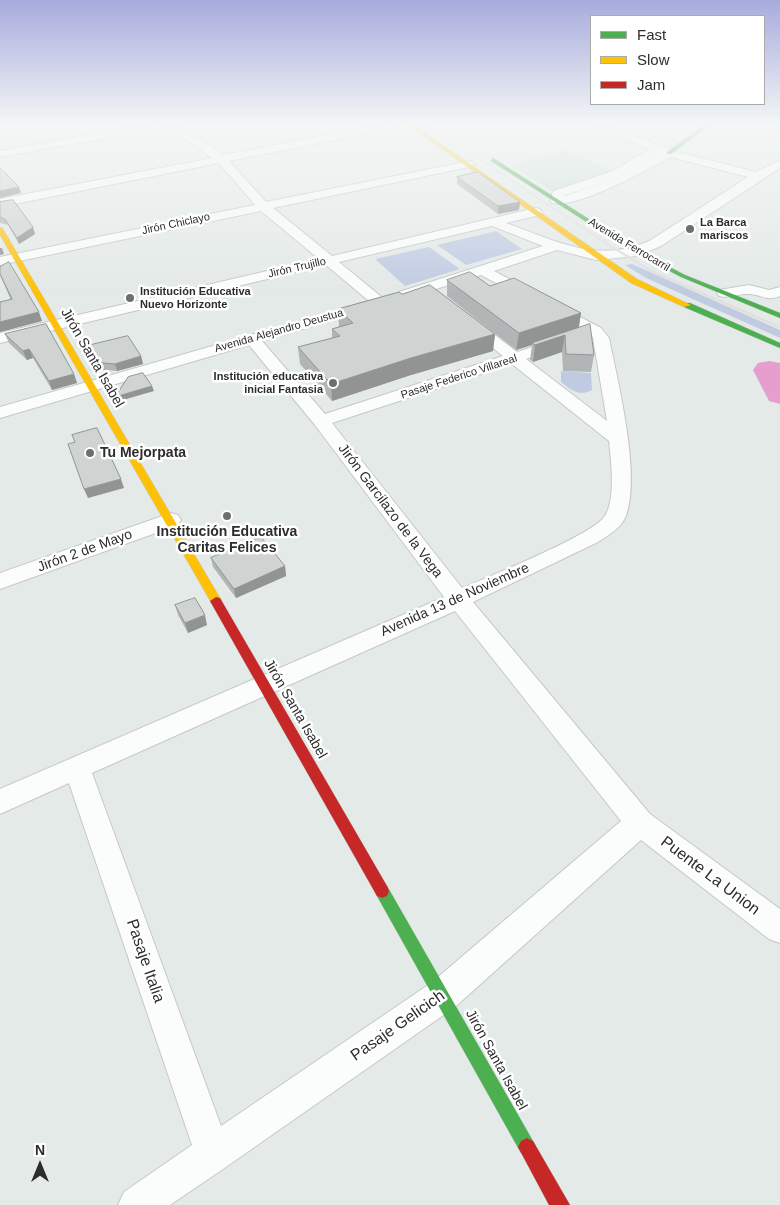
<!DOCTYPE html>
<meta charset="utf-8">
<style>
body{margin:0}
#map{position:relative;width:780px;height:1205px;overflow:hidden;background:#e4eae8;font-family:Arial,sans-serif}
canvas{display:block}
.legend{position:absolute;left:590px;top:15px;width:175px;height:90px;box-sizing:border-box;background:#fff;border:1px solid #ababab;margin:0;padding:6px 9px;list-style:none;font-size:15px;color:#2d2d2d}
.legend li{display:flex;align-items:center;gap:10px;height:25px}
.legend b{width:25px;border:1px solid #ababab}
.north{position:absolute;left:15px;top:1140px;width:50px;height:50px;-webkit-text-stroke:4px #fff;paint-order:stroke;rotate:0deg;font-size:14px;font-weight:700;line-height:20px;text-align:center;color:#2d2d2d}
.north::after{content:'';display:block;margin:auto;width:18px;height:22px;background:#2d2d2d;clip-path:polygon(50% 0,100% 100%,50% 72%,0 100%)}
</style>
<div id="map">
<canvas width="780" height="1205"></canvas>
<ul class="legend">
<li><b style="height:6px;background:#4caf50"></b>Fast</li>
<li><b style="height:6px;background:#ffc107"></b>Slow</li>
<li><b style="height:6px;background:#c62828"></b>Jam</li>
</ul>
<div class="north">N</div>
</div>
<script>
const context = document.querySelector('canvas').getContext('2d');
context.lineJoin = 'round';
function fill(path, color) {
  context.fillStyle = color;
  context.fill(path, 'evenodd');
}
function strokePath(path, color, width, dash) {
  context.strokeStyle = color;
  context.lineWidth = width;
  context.lineCap = dash ? 'butt' : 'round';
  context.setLineDash(dash || []);
  context.stroke(path);
}
function label(font, color, halo, rows, align = 'center') {
  context.font = font + ' Arial,sans-serif';
  context.lineWidth = 5;
  context.setLineDash([]);
  context.textBaseline = 'middle';
  context.strokeStyle = halo;
  context.fillStyle = color;
  for (const [text, x, y, turn = 0] of rows) {
    context.save();
    context.translate(x, y);
    context.rotate((+turn || 0) * Math.PI / 180);
    context.textAlign = isNaN(turn) ? turn : align;
    if (halo) context.strokeText(text, 0, 0);
    context.fillText(text, 0, 0);
    context.restore();
  }
}
fill(new Path2D(`
 M567,150l54,25 -60,22 -50,-32z`), '#d0e1dc');
fill(new Path2D(`
 M496,231l26,18 -56,16 -29,-20z
 M429,247l31,22 -55,17 -30,-27z
 M632,264l148,66v8l-134,-60 -21,-13z
 M561,371l30,2 1,17c-13,7 -21,0 -31,-8z`), '#c0cbe2');
fill(new Path2D(`
 M769,361l11,2v41l-11,-3 -16,-31 5,-7z`), '#e59ecd');
const street = new Path2D(`
 M150,124h27l47,31 159,-31h21l-5,3 -170,34 37,41 203,-41 6,3 -6,3 -196,41 59,48 204,-48 4,1 2,3 -2,3 -34,8c50,18 93,42 145,17l97,-63 -78,-20c-23,13 -93,52 -118,46l-2,-3 3,-9 60,-20 37,-22 -61,-25h14l70,27 83,21 24,-12v8l-119,78 -24,10 -41,4 -39,-10 -63,21 107,57 8,10c9,44 32,137 17,178 -5,12 -17,19 -28,26l-125,60 177,212 130,95v34l-11,-4 -128,-99 -186,167 -229,160 -56,38h-52l6,-13 68,-47 -123,-362 -69,31v-25l444,-192 -129,-172 -66,-80 -249,73v-11l369,-106 -43,-36 -326,78v-10l319,-74 -58,-48 -261,54v-8l255,-52 -36,-42 -219,44v-8l212,-41 -44,-31 -168,30v-6zM659,153h1l-37,21zM606,181l-41,15h-2zM492,226l51,20 -144,46 -2,3 2,3 5,1 77,-24 110,59 2,4 14,83 -81,-62 40,-13 2,-3 -2,-3 -6,-2 -43,14 -42,-32h-10l-3,3 3,3 38,30 -178,58 -63,-73 112,-33 2,-2 8,-1 2,-3 -2,-3 -45,-37zM512,364l97,77c2,20 7,58 -4,75 -12,19 -117,61 -143,72l-130,-165zM455,611l166,210 -190,162 -210,143 -129,-353z
 M749,285l20,5 11,-3v9c-15,6 -18,-2 -32,-2 -10,-1 -19,5 -29,2l-2,-3 2,-3z
 M171,513l7,2 3,5 -3,5 -178,64v-16z`);
const fast = new Path2D(`
 M706,124h5l-40,30h-4v-2z
 M493,158l146,93 46,24 95,38v5l-99,-41 -46,-24 -144,-92z
 M684,303h6l90,40v5l-96,-41z
 M382,884l5,2 146,255 3,6 -3,6 -6,3 -6,-3 -144,-257 -2,-5 2,-5z`);
const slow = new Path2D(`
 M407,124h5l225,155 54,26 -7,2 -53,-24z
 M0,227l3,2 217,369 2,3 -2,3h-8l-212,-369z`);
const jam = new Path2D(`
 M216,597l4,1 167,288 2,5 -2,5 -5,2 -5,-2 -167,-295z
 M527,1138l6,3 37,64h-21l-31,-58 3,-6z`);
strokePath(street, '#c6c7c6', 2);
strokePath(fast, '#c6c7c6', 1);
strokePath(slow, '#c6c7c6', 1);
strokePath(jam, '#c6c7c6', 1);
fill(street, '#fbfcfc');
fill(fast, '#4caf50');
fill(slow, '#ffc107');
fill(jam, '#c62828');
strokePath(new Path2D(`
 M426,124l180,119`), '#e0dfdf', 2);
strokePath(new Path2D(`
 M604,242l49,30 127,55`), '#e0dfdf', 2.5);
fill(new Path2D(`
 M457,177l63,25 -1,8 -21,4 -41,-30z
 M0,202l35,32 -16,10 -11,-19 -8,-2z
 M0,267l42,54 -42,11v-30l11,-2 -11,-25z
 M447,280l134,33 -2,15 15,27 -3,17 -28,-1 -1,-19 -29,10 -3,-2 2,-15 -16,5 -69,-54z
 M402,294l93,40 -2,17 -82,24 -79,26 -32,-37 -2,-17 34,-9v-9l8,-3h-1l-1,-17z
 M5,334l69,40 3,9 -25,7 -19,-32 -6,2 -18,-17z
 M83,347l58,9 2,8 -26,7 -23,-2 -9,-14z
 M211,558l74,8 1,10 -50,22 -23,-31z
 M175,605l32,20 -19,8 -10,-18z`), '#b2b5b5');
fill(new Path2D(`
 M19,187l2,6 -21,5v-7z
 M520,202l-1,8 -21,4v-8z
 M33,227l2,7 -16,10 -2,-6z
 M0,248h2l2,6 -4,1z
 M39,312l3,9 -42,11v-10z
 M581,313l-3,17 -46,13v2l-16,5 3,-17z
 M495,334l-2,17 -82,24 -79,26 -1,-17 80,-26z
 M565,335l-3,17 -29,10 2,-17z
 M29,349l4,9 -6,2 -4,-9z
 M141,356l2,8 -26,7 -2,-7z
 M74,374l3,9 -25,7 -3,-9z
 M152,386l2,5 -38,11 -1,-5z
 M121,479l3,9 -36,10 -4,-9z
 M285,566l1,10 -50,22 -2,-9z
 M205,615l2,10 -19,8 -3,-10z`), '#919493');
const building = new Path2D(`
 M0,168l19,19 -19,4z
 M478,172l42,30 -22,4 -41,-29z
 M13,200l20,27 -16,11 -12,-19 -5,-2v-15z
 M9,262l30,50 -39,10v-20l12,-3 -12,-25v-7z
 M470,272l20,14 24,-8 67,35 -62,20 -72,-53z
 M430,285l65,49 -84,24 -80,26 -33,-37 42,-11 -8,-7 21,-6 -15,-14 61,-17 3,2z
 M46,324l28,50 -25,7 -20,-32 -6,2 -18,-17z
 M590,324l4,31 -28,-1 -1,-19 -30,10 -3,-2z
 M128,336l13,20 -26,8 -24,-2 -8,-15z
 M143,373l9,13 -37,11 13,-20z
 M97,428l24,51 -37,10 -16,-45 7,-2 -3,-7z
 M261,537l24,29 -51,23 -23,-31z
 M195,598l10,17 -20,8 -10,-18z`);
fill(building, '#cfd3d2');
strokePath(building, '#919493', 1);
const sky = context.createLinearGradient(0, 0, 0, 293);
sky.addColorStop(0, '#a7abdd');
sky.addColorStop(0.42, '#f3f6f5');
sky.addColorStop(1, '#f3f6f500');
context.fillStyle = sky;
context.fillRect(0, 0, 780, 293);
for (const [x, y, r, color] of [
 [690,229,5,"#6d6f6e"],
 [130,298,5,"#6d6f6e"],
 [333,383,5,"#6d6f6e"],
 [90,453,5,"#6d6f6e"],
 [227,516,5,"#6d6f6e"]
]) {
  const dot = new Path2D();
  dot.arc(x, y, r, 0, 2 * Math.PI);
  context.fillStyle = color;
  context.fill(dot);
  strokePath(dot, '#fff', 2);
}
label('bold 11px', '#2d2d2d', '#fff', [
 ["La Barca",700,223],
 ["mariscos",700,236],
 ["Institución Educativa",140,292],
 ["Nuevo Horizonte",140,305],
 ["Institución educativa",323,377,"right"],
 ["inicial Fantasia",323,390,"right"]
], 'left');
label('11px', '#2d2d2d', '#fff', [
 ["Jirón Chiclayo",176,224,-12],
 ["Avenida Ferrocarril",629,245,31],
 ["Jirón Trujillo",297,268,-13],
 ["Avenida Alejandro Deustua",279,331,-16],
 ["Pasaje Federico Villareal",459,377,-18]
]);
label('14px', '#2d2d2d', '#fff', [
 ["Jirón Santa Isabel",92,358,60],
 ["Jirón Garcilazo de la Vega",390,511,53],
 ["Jirón 2 de Mayo",85,551,-20],
 ["Avenida 13 de Noviembre",455,600,-24],
 ["Jirón Santa Isabel",295,709,60],
 ["Jirón Santa Isabel",496,1060,61]
]);
label('bold 14px', '#2d2d2d', '#fff', [
 ["Tu Mejorpata",100,453],
 ["Institución Educativa",227,532,"center"],
 ["Caritas Felices",227,548,"center"]
], 'left');
label('16px', '#2d2d2d', '#fff', [
 ["Puente La Union",710,876,37],
 ["Pasaje Italia",145,961,71],
 ["Pasaje Gelicich",398,1026,-35]
]);
</script>
